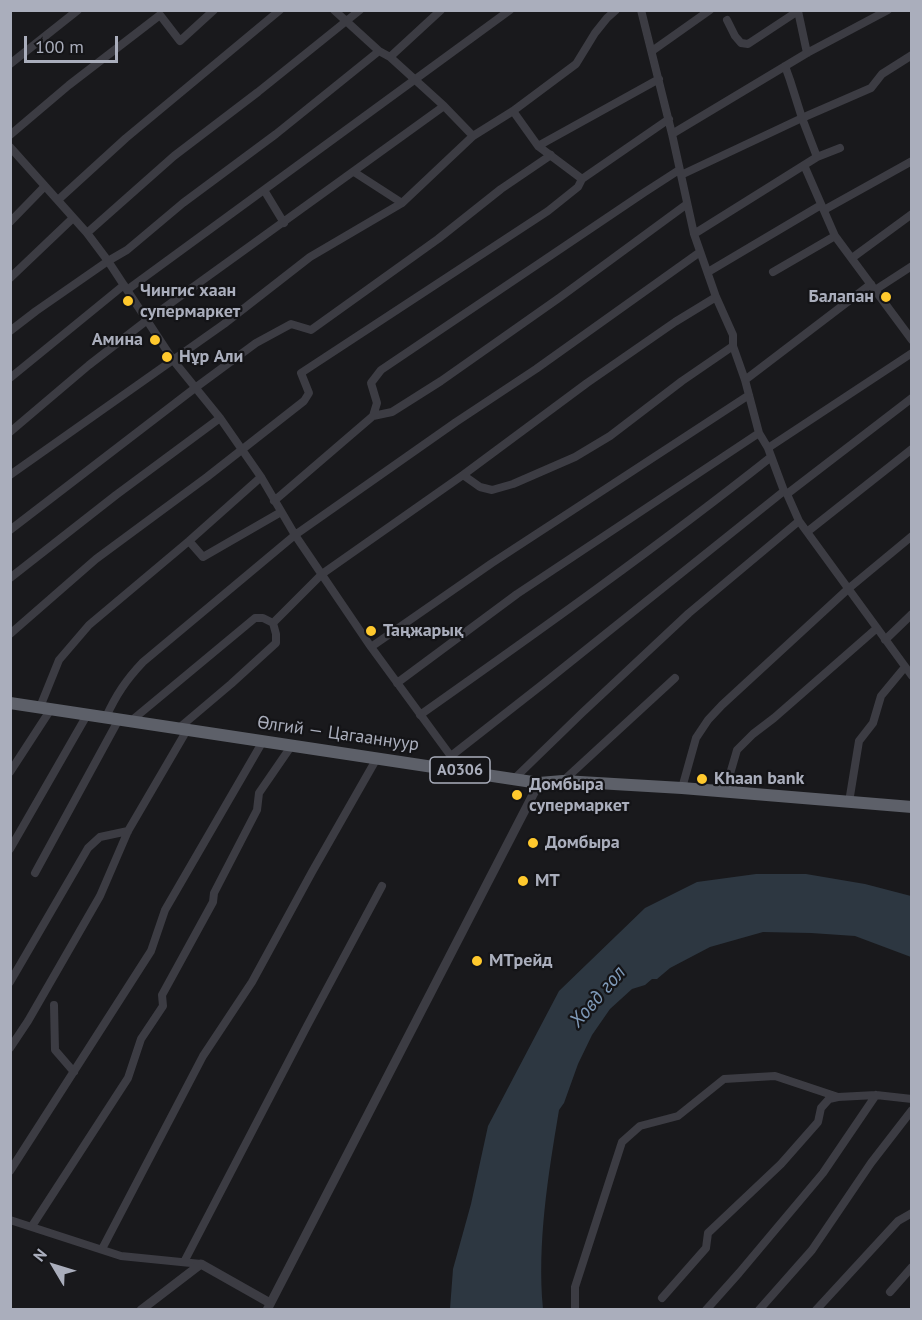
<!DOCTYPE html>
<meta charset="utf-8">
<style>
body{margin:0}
#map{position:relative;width:922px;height:1320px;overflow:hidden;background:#19191c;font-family:"PT Sans",sans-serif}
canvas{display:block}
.frame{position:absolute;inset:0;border:12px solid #aaaebc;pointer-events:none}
.north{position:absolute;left:24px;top:1236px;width:60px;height:60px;-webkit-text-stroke:4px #141417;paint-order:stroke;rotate:308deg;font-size:16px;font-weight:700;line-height:24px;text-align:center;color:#aaaebc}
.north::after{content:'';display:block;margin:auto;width:21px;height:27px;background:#aaaebc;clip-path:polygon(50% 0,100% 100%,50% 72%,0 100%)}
.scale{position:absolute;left:24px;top:36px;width:94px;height:27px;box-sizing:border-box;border:3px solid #aaaebc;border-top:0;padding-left:8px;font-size:18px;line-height:21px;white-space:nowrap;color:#aaaebc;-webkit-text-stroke:4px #141417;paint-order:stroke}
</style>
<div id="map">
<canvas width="922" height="1320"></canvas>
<div class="frame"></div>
<div class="north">N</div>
<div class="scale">100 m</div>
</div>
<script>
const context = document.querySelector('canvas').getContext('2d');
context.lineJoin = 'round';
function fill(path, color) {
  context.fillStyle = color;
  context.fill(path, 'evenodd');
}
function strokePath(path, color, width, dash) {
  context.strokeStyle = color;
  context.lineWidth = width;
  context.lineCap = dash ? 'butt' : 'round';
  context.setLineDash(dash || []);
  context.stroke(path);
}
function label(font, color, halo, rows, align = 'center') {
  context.font = font + ' "PT Sans",sans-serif';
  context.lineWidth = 4.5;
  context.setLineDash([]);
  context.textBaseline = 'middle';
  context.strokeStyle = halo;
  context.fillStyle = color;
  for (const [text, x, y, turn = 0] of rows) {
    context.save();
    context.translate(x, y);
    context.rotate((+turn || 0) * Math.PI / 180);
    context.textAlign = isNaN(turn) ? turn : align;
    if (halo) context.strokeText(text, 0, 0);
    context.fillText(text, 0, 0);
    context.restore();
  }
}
fill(new Path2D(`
 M756,874h50l59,10 46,12v61l-56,-21 -44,-3 -48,-1 -53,15 -40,21 -13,11h-5l-7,6 -13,4 -22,20 -18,26 -14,29 -14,39 -5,7c-11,66 -22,133 -16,199h-93l3,-40 18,-65 17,-78 71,-135 86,-83 52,-26z`), '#2d3741');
strokePath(new Path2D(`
 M334,10l45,41 11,6 54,49 29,30
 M641,10l31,124 22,100 22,63 17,38v11l12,34 14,53 9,15 16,43 3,3 12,27 113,155
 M799,10l-1,1 9,42
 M727,20l8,16 6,7 7,1 50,-33
 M652,51l58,-41
 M390,57l51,-47
 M10,64l68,-54
 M785,66l5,14 12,38 15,39
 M513,111l25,35 44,33
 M672,134l135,-81 81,-43
 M10,135l59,-50 91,-70 20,26 34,-31
 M538,146l121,-67
 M10,147l77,86 21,28 65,99 47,58 41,59 34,58 76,112 90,123
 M804,165l31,71 77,104
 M354,172l48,31
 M681,175l121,-57 69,-30 11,-14 30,-19
 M264,190l20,33
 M58,200l68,-62 154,-128
 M824,210l88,-49
 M10,222l35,-36
 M87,233l87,-77 84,-64 102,-82
 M694,234l123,-77 23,-9
 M852,258l60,-44
 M708,272l113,-67
 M773,272l62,-36
 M10,278l63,-60
 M127,290l383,-280
 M875,290l37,-24
 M10,331l26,-20 72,-50 19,-11 56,-47 93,-69 103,-83
 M10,378l114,-93
 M745,380l126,-96
 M373,416l4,-13 -6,-20 10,-13 264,-178 34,-22
 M10,432l79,-67 57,-44 298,-215
 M768,448l144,-95
 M10,475l214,-151 86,-67 92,-54 71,-67 40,-25 63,-47 19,-31 12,-15 9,-8
 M463,475l17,12 12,3 21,-6 62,-27 35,-21 72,-55 51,-35
 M787,494l125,-96
 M274,501l99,-85 19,-4 49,-31 118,-83 128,-94
 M10,530l185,-142 61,-45 35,-19 20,6 127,-91 63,-50 50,-34
 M807,532l105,-83
 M189,541l14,16 78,-45
 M10,578l106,-83 104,-77
 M10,634l86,-75 111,-82 97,-76 5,-8 -8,-20 247,-162 30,-24 4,-8 87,-60
 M885,640l27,-26
 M371,647l121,-84 257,-168
 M397,683l120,-89 242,-161
 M40,707l19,-47 30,-35 100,-84 72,-64
 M420,715c119,-84 237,-168 351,-258
 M106,717c10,-22 20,-37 37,-55l152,-127 161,-113 80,-53 164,-117
 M131,721l124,-103h8l10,5 49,-49 141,-99 124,-92 88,-61 41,-25
 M179,728l52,-44 45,-41v-9l-3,-11
 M451,756l92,-72 241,-193
 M10,772l41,-63
 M515,778l67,-65 107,-100 110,-92
 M563,781l112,-103
 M682,788l14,-50 12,-18 14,-15 126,-116 64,-53
 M725,791l12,-41 16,-16 21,-16 103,-90
 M849,802l10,-61 14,-18 8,-27 24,-29
 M10,849l77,-134
 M35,873l84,-154
 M10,982l78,-134 12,-11 28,-6
 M54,1005l1,45 19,22
 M10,1048l18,-27 72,-125 28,-65 59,-101
 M10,1171l141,-220 14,-41 98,-169
 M10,1220l111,36 80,8
 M32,1226l96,-148 13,-39 22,-33 -1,-11 51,-93 1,-9 43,-83 2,-17 33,-48
 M102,1249l101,-193 49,-74 60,-110 65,-114
 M184,1262l123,-236 75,-140
 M890,1292l22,-25
 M662,1298l44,-50 2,-15 73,-69 37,-42 3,-14 8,-9 9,-2 38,-2 36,4
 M575,1310v-23l47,-145 18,-16 38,-10 46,-37 51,-3 63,21
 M706,1310l33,-37 84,-100 53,-78
 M759,1310l53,-60 59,-87 41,-53
 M816,1310l82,-89 14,-8`), '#3c3c43', 8);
strokePath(new Path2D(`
 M141,1310l60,-46 69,39
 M267,1310l272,-527`), '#3c3c43', 9);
strokePath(new Path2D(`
 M10,703l529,80 24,-2 119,7 230,19`), '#5d6069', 12);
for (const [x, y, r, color] of [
 [886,297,6,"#ffc92d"],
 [128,301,6,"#ffc92d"],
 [155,340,6,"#ffc92d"],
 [167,357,6,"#ffc92d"],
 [371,631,6,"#ffc92d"],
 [702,779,6,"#ffc92d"],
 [517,795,6,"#ffc92d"],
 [533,843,6,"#ffc92d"],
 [523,881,6,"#ffc92d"],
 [477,961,6,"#ffc92d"]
]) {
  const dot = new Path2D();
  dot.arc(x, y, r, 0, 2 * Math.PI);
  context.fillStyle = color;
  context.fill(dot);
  strokePath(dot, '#141417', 2);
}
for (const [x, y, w] of [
 [460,770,60]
]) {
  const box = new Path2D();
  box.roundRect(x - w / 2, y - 13, w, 26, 4.5);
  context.fillStyle = '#141417';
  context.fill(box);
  strokePath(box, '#aaaebc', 1.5);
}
label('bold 16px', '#aaaebc', null, [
 ["A0306",460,770]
]);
label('bold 18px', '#aaaebc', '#141417', [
 ["Чингис хаан",140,291],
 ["супермаркет",140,312],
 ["Балапан",874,297,"right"],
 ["Амина",143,340,"right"],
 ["Нұр Али",179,357],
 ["Таңжарық",383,631],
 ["Khaan bank",714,779],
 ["Домбыра",529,785],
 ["супермаркет",529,806],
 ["Домбыра",545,843],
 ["МТ",535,881],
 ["MTрейд",489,961]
], 'left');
label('18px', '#aaaebc', '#141417', [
 ["Өлгий — Цагааннуур",338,734,8]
]);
label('italic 20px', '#7f9ab9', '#141417', [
 ["Ховд гол",598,997,-49]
]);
</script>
